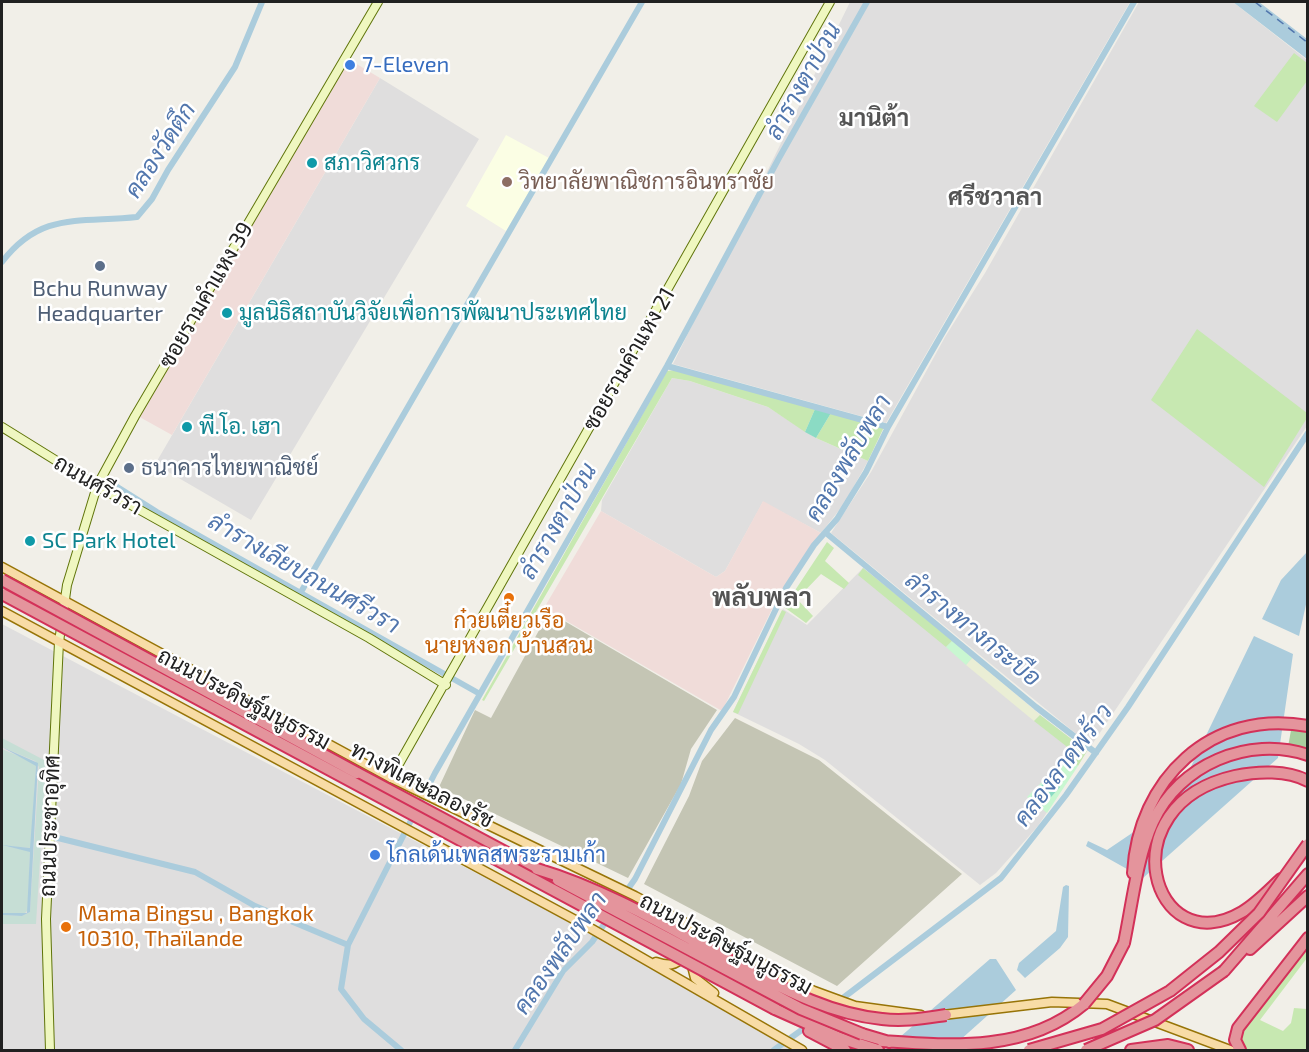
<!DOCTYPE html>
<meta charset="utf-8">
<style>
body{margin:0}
#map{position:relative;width:1309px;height:1052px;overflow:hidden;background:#f1efe8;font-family:"Exo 2",sans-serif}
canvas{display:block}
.frame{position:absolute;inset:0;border:3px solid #212121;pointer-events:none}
</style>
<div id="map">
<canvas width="1309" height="1052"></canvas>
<div class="frame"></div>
</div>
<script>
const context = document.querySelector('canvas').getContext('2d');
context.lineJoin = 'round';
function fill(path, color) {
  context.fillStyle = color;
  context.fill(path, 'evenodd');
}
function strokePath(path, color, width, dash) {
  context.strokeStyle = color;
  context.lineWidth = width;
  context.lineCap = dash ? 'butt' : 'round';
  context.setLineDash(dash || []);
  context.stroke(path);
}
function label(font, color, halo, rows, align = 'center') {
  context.font = font + ' "Exo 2",Sarabun,sans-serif';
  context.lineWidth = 5;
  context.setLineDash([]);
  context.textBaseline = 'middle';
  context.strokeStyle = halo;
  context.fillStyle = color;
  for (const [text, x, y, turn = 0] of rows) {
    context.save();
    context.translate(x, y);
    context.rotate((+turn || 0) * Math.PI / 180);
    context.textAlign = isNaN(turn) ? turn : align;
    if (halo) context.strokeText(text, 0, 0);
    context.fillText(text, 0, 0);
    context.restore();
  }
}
fill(new Path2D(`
 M850,2h280l-244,421 -213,-59z
 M1139,2h94l74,58v366l-216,320 -260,-213 40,-61 74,-135 40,-64z
 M380,78l99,61 -228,381 -93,-54 -1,-5z
 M672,378l18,3 78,26 48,31 52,23 -24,43 -23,29 -58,-31 -38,69 -9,6 -115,-66 1,-11z
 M863,568l32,23 145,124 47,36 -49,75 -42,47 -16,12 -155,-125 -26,-16 -66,-32 50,-103 24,16z
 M2,624l573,301 221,125h-794z`), '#dfdede');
fill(new Path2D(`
 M345,57l35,21 -208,357 -36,-20z
 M763,501l58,32 -48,74 -51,104 -178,-103 57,-97 115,66 9,-6z`), '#f0dcd9');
fill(new Path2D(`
 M506,135l43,23 -43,73 -40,-25z`), '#fbfee4');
fill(new Path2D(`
 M549,612l168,98 -26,39 -10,35 -53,94 -189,-91 36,-77 16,8z
 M735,718l84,42 143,114 -125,112 -193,-102 45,-88 13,-35z`), '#c4c5b4');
fill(new Path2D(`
 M972,658l18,14 50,43 -6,6 -68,-56z`), '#eaeed5');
fill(new Path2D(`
 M1294,53l13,10v18l-30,41 -23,-16z
 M1197,329l110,84v5l-43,69 -113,-87z
 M674,370l141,39 -10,23 -37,-25 -78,-26 -18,-3 -188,323 -2,-1 177,-315 8,-14z
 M831,413l53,14 -16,34 -52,-23z
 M827,542l7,6 -9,13 24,22 -5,6 -23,-15 -24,25 16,17 -7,7 -22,-16z
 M863,568l90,72 -7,7 -88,-72z
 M782,610l4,2 -48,102 -5,-2z
 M1040,715l47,36 -9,15 -11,-9 2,-5 -3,-6 -32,-25z
 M1307,944v14l-47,62 23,11 8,-8 3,-15 13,1v41h-62l-6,-14 2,-8z`), '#c7e8b1');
fill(new Path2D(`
 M1293,719l14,3v30l-19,-5z`), '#a9ce9f');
fill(new Path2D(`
 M2,738l44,23 -10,163h-34v-9l20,1 8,-4 9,-145 -4,-6 -33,-14z
 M2,749l33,14 1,3 -5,82 -26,-2 25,5 -2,59 -4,4 -22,-1z`), '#c6ded5');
fill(new Path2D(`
 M953,640l19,18 -6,7 -20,-18z
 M1067,757l11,9 -31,47 -20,-16z`), '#c9f7d1');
fill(new Path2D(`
 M815,409l16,4 -15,25 -11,-6z
 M1049,777l11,10 -18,20 -11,-10z`), '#8bdbc4');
fill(new Path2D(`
 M1233,2h26l48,37v20z
 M1307,552v48l-8,36 -37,-17 19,-39z
 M1254,636l39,18 -15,104 -135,120 -57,-32 2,-5 19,9 65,-44z
 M2,747l36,16 -8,149 -8,4 -20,-1v-2h25l3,-61 -28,-7 28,3 6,-82z
 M1066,885l3,1 -1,51 -8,11 -35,30 -8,-8 2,-7 37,-32 7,-44z
 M990,959h6l20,31 -67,60h-64z`), '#abccdc');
strokePath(new Path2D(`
 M2,262c39,-51 78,-39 135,-45l15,-18 16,-29 67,-103 27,-65
 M667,366l221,61
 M111,483l46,29 323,182
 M826,533l210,174 60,46
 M301,592l341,-590
 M54,837l141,35 60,34 93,39
 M618,903l17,-24 76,-149 23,-33 52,-109 28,-43 23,-26 29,-47 22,-45 246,-425
 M839,1001l162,-123 65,-83 62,-88 180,-274
 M401,1050l-37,-31 -23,-30 7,-44 87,-172 232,-407 112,-208 88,-156
 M515,1050l48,-79 29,-29 17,-25
 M774,1050l36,-26`), '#abccdc', 6);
strokePath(new Path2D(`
 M1255,2l53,41`), '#5176ad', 1.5, [8, 6]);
const secondary = new Path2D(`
 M2,427l95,59 272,152 77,47
 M391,778l439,-776
 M50,1050l-4,-131 13,-277 8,-57 30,-99 38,-70 243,-414`);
const primary = new Path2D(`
 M2,567l389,211 244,118 179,95 41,15 66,9
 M2,611l590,318 210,121
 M656,962c12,4 20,4 28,-6
 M691,962l4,16 19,15
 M943,1015l109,-13 55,2 123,46`);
const highway = new Path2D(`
 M357,773l180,96
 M1133,873c5,-93 78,-165 175,-147
 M1281,879c-12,11 -25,25 -39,33 -90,53 -136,-107 -7,-136 23,-5 52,-6 73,5
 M1124,943c8,-38 13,-86 29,-121 26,-57 95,-87 155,-67
 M1250,949l58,-53
 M1224,971l84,-97
 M775,1009l65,29 38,12
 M809,1031l36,19
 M862,1034l27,8
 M882,1041c71,5 145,11 202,-37
 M1131,1050l37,-5 20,5
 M1240,1050l-5,-10 3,-12 70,-90`);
strokePath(secondary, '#60750a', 10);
strokePath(primary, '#977407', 11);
strokePath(highway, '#d33159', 14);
strokePath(secondary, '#eff7c0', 8);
strokePath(primary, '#f8dca6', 8);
strokePath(highway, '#e4949c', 10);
const highwayBridge = new Path2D(`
 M2,580l355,193
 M2,594l773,415
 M537,869c71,21 136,61 201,96 46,24 92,49 144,54 22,3 43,-1 64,-4
 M558,880l243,129 61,25
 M1084,1004l23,-28 17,-33
 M1029,1050l73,-21 68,-38 49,-39 40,-39 49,-69
 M1086,1050l69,-30 69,-49`);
strokePath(highwayBridge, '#d33159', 14, []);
strokePath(highwayBridge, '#e4949c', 10);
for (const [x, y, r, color] of [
 [350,65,6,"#3f7fe0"],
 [312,163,6,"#0f9aa8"],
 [507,182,6,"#8d6e63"],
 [100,266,6,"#5c6f8a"],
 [227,313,6,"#0f9aa8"],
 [187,427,6,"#0f9aa8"],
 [129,468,6,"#5c6f8a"],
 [30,541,6,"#0f9aa8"],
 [509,598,6,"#e8710a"],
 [375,855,6,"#3f7fe0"],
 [66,927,6,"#e8710a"]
]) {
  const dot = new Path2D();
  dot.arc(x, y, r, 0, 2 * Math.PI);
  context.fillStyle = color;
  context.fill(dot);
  strokePath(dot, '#fff', 2);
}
label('22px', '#366cbe', '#fff', [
 ["7-Eleven",362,65],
 ["โกลเด้นเพลสพระรามเก้า",387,855]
], 'left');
label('22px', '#0d838f', '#fff', [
 ["สภาวิศวกร",324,163],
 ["มูลนิธิสถาบันวิจัยเพื่อการพัฒนาประเทศไทย",239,313],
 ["พี.โอ. เฮา",199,427],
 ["SC Park Hotel",42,541]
], 'left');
label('22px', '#785e54', '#fff', [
 ["วิทยาลัยพาณิชการอินทราชัย",519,182]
], 'left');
label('22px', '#4e5e75', '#fff', [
 ["Bchu Runway",100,289],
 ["Headquarter",100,314],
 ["ธนาคารไทยพาณิชย์",141,468,"left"]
]);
label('22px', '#212121', '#fff', [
 ["ซอยรามคำแหง 39",206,295,-60],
 ["ซอยรามคำแหง 21",629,359,-60],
 ["ถนนศรีวรา",98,485,30],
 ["ถนนประดิษฐ์มนูธรรม",244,699,28],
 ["ทางพิเศษฉลองรัช",422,785,28],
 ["ถนนประชาอุทิศ",50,826,-88],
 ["ถนนประดิษฐ์มนูธรรม",726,944,28]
]);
label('22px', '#c56008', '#fff', [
 ["ก๋วยเตี๋ยวเรือ",509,621],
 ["นายหงอก บ้านสวน",509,646],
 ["Mama Bingsu , Bangkok",78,914,"left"],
 ["10310, Thaïlande",78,939,"left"]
]);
label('italic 24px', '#5176ad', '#fff', [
 ["ลำรางตาป่วน",803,81,-61],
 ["คลองวัดตึก",160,150,-57],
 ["คลองพลับพลา",848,458,-59],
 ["ลำรางตาป่วน",558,521,-60],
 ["ลำรางเลียบถนนศรีวรา",304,573,30],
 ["ลำรางทางกระบือ",973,629,39],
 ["คลองลาดพร้าว",1063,765,-53],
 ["คลองพลับพลา",560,953,-55]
]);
label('bold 24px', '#545454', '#fff', [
 ["มานิต้า",874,118],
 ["ศรีชวาลา",995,197]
]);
label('bold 26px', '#545454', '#fff', [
 ["พลับพลา",762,597]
]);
</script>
